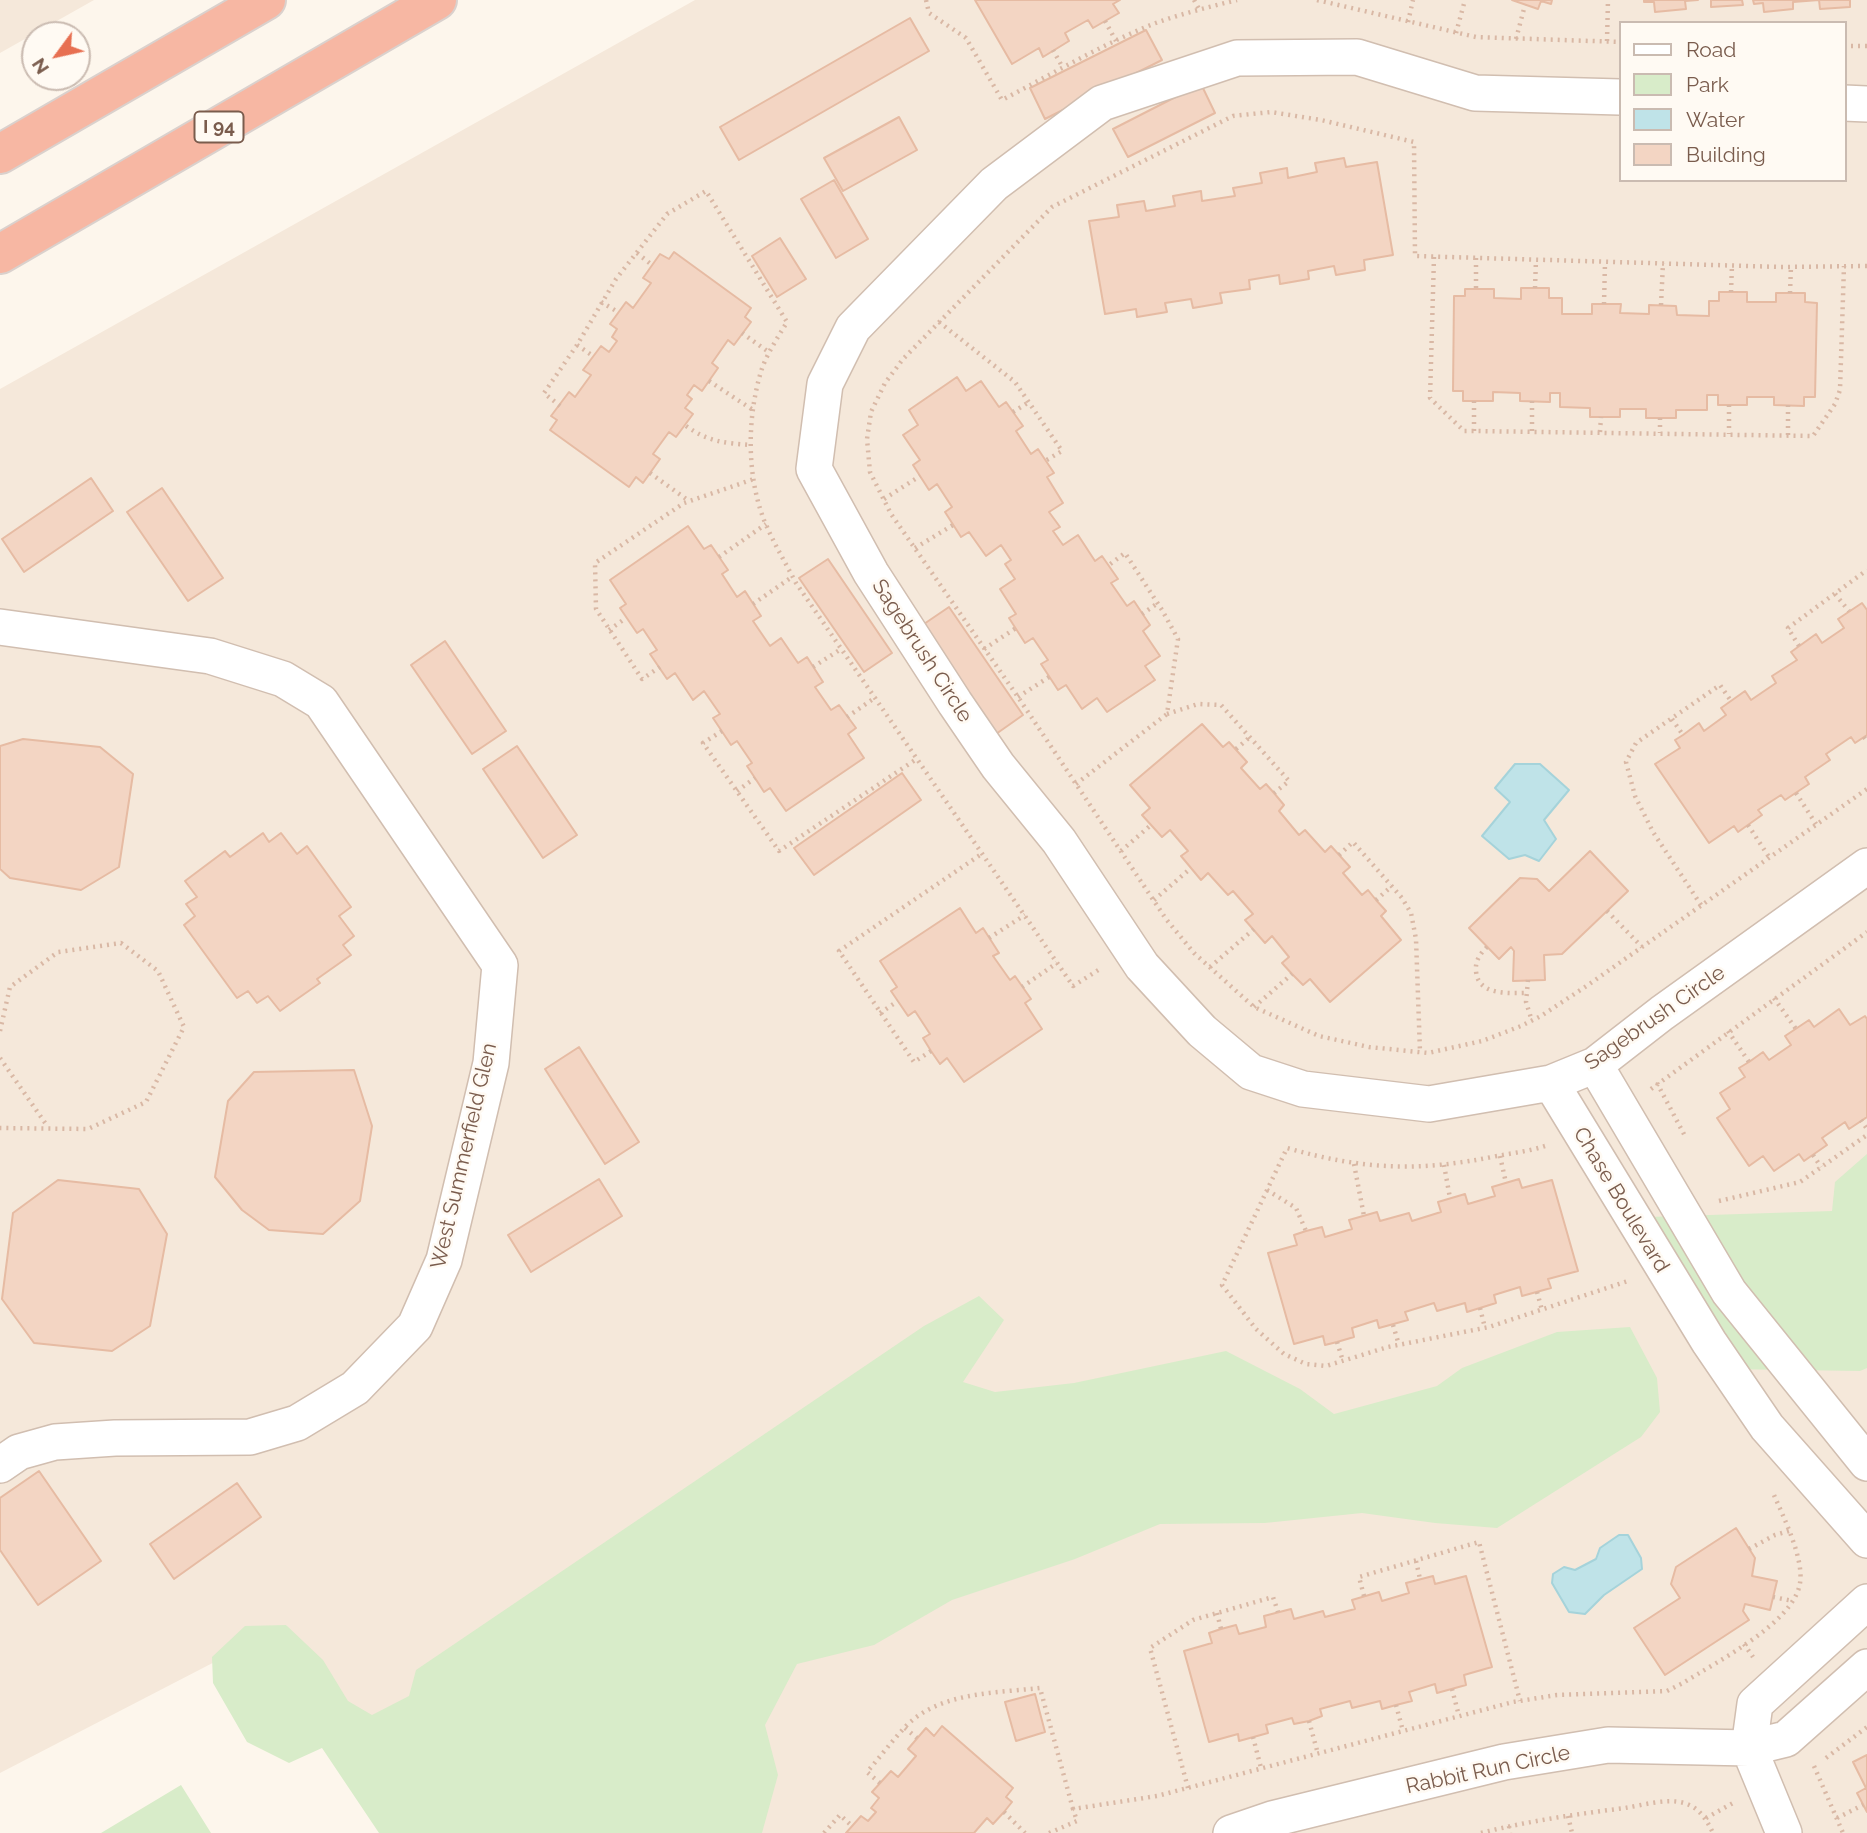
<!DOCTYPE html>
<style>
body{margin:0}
#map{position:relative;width:1867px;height:1833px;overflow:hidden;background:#fdf6ec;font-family:Raleway,sans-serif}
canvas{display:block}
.legend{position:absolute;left:1619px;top:21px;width:228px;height:161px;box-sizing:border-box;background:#fffaf3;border:2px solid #cabbb1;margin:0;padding:9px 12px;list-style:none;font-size:21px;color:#7a5c4d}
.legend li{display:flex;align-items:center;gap:14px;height:35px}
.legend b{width:35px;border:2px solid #cabbb1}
.north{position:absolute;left:21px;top:21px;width:70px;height:70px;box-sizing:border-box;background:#fffaf3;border:2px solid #cabbb1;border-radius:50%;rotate:237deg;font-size:19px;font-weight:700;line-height:28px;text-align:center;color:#7a5c4d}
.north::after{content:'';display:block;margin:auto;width:24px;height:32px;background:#e76f51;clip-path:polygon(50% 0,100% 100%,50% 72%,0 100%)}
</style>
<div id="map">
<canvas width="1867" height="1833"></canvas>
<ul class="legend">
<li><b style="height:9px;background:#fff"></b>Road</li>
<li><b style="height:19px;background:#d8ecc9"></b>Park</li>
<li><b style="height:19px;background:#bfe3e8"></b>Water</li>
<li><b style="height:19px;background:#f3d5c3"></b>Building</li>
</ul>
<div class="north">N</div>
</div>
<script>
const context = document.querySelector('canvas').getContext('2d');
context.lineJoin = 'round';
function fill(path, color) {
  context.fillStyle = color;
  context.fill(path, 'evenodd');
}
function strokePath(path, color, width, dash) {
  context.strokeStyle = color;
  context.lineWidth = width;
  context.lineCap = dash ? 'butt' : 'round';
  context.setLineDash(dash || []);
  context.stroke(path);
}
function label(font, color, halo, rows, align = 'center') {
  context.font = font + ' Raleway,sans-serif';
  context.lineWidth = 5;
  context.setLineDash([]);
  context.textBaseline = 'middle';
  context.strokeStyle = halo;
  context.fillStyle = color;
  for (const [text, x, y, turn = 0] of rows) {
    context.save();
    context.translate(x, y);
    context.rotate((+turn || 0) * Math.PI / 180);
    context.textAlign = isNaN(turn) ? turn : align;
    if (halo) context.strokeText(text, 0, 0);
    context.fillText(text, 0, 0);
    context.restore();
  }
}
fill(new Path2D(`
 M0,0h94l-94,53z
 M695,0h1172v1833h-1467l-114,-208 -286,148v-1384zM1620,23h224v157h-224z`), '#f5e8da');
fill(new Path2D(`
 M1867,1154v214l-7,3 -136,-2 -76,-152 184,-6 3,-29z
 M979,1296l25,24 -41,62 32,10 79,-9 152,-32 74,38 34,25 103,-28 25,-18 95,-36 73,-5 27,51 3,34 -19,25 -144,91 -62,-5 -73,-10 -97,10 -105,1 -85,35 -123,41 -78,45 -77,19 -32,61 13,50 -16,58h-383l-57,-85 -33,15 -42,-21 -34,-59 -1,-26 33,-31 41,-1 37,35 25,41 24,14 37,-19 7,-26 508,-344z
 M181,1785l30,48h-110z`), '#d8ecc9');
const water = new Path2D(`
 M1515,764h25l29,26 -25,30 12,19 -17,22 -14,-6 -16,4 -27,-23 28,-34 -15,-14z
 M1619,1535h9l13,23 1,11 -38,26 -19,19 -16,-2 -17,-29 1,-9 11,-7 11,3 21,-11 4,-11z`);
fill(water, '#bfe3e8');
strokePath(water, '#a5d3da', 2);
const building = new Path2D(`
 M975,0h145l-7,4 6,9 -26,15 -5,-8 -23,13 4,8 -26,16 -4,-9 -27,16z
 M1512,0h40l-1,4 -10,-3 -3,8z
 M1644,0h54l-13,1 1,8 -31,3 -1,-10h-10z
 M1711,0h31l1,5 -32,2z
 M1753,0h97v7l-30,2 -1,-9 -26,2v7l-29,3 -1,-9 -9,1z
 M910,18l19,33 -190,109 -19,-33z
 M1146,30l16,30 -117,59 -15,-31z
 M1201,84l14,29 -87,44 -15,-28z
 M899,117l18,33 -74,41 -19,-33z
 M1344,158l2,9 31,-5 16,93 -29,5 1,10 -29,5 -2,-9 -26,5 1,8 -29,5 -1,-9 -30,5 1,9 -30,4 2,10 -29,5 -2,-9 -26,4 2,9 -30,5 -1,-8 -31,5 -16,-93 30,-4 -2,-12 27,-4 2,10 29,-5 -2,-10 28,-5 1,10 33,-5 -2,-8 29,-5 -2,-10 27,-5 1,10 29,-6 -2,-9z
 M834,180l34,59 -32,19 -35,-59z
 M780,238l26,41 -29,18 -25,-41z
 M674,252l77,56 -6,9 6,5 -17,23 -6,-5 -16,23 6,5 -16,23 -8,-6 -7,10 5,4 -7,9 8,6 -17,23 -7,-5 -16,22 7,5 -17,24 -7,-6 -7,10 -79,-57 7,-10 -6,-4 18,-24 6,5 16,-22 -8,-5 18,-24 8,6 8,-11 -5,-4 5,-8 -7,-5 16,-22 7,6 18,-25 -8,-5 17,-24 9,5z
 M1521,288h28v10h13v16h30v-10h29l-1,9 29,1v-9l27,1 1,9 32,1v-15h10v-9h28v10h29v-9h29v9l12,1 -2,94h-11v9l-30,-1v-8h-27v8h-29v-10h-11v15h-31v8h-30v-9h-26v8h-30v-9l-30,-1v-14h-10v9l-30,-1v-8l-27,-1v9h-30v-10h-10l1,-95h11v-7h29v9l27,1z
 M957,377l9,14 15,-10 18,26 7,-5 17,24 -7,5 15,23 7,-5 16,24 -7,4 16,26 -14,9 11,15 -7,4 10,14 15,-10 17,26 7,-5 16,23 -7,4 16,23 7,-5 16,24 -7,6 17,25 -15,10 10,14 -48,32 -10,-14 -15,11 -16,-24 -8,5 -17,-26 7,-4 -15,-22 -8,5 -16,-25 7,-4 -16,-25 15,-10 -10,-15 6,-4 -10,-15 -15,11 -17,-24 -8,5 -16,-25 7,-5 -15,-23 -8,6 -16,-25 7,-5 -17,-25 15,-10 -9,-15z
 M91,478l22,33 -89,61 -22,-33z
 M162,488l61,90 -35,23 -61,-89z
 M688,526l16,23 7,-4 17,25 -6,4 15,23 8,-6 16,25 -8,5 17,25 11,-8 17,25 9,-6 16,25 -8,5 16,23 8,-5 17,23 -8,6 16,24 -78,53 -16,-23 -6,4 -9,-14 -8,-12 5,-3 -15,-22 -6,4 -18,-27 7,-4 -16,-23 -11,9 -18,-27 -8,6 -17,-25 7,-4 -14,-21 -6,4 -17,-25 6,-4 -16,-24z
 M828,559l64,94 -28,19 -65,-94z
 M1862,603l5,7v125l-12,8 -4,-6 -25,17 4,6 -25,17 4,7 -24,16 -4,-5 -23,15 4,5 -24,17 -4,-6 -25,17 -54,-79 25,-16 -5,-8 8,-5 16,-12 5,8 22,-16 -5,-7 24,-17 6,9 25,-17 -4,-7 25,-16 -6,-8 25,-18 6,9 22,-15 -6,-9z
 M949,607l74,108 -27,19 -75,-108z
 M445,641l61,90 -34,23 -61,-89z
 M1202,724l21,23 6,-5 18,20 -6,6 19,21 6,-5 8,9 10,12 -5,6 20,24 6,-5 20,22 6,-6 19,21 -7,6 19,22 6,-5 8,10 10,11 -5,5 20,24 -71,62 -20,-23 -7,6 -11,-11 -10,-11 7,-6 -17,-21 -7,7 -20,-23 8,-6 -20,-23 -5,4 -20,-22 -7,7 -20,-24 7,-5 -18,-21 -8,7 -20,-22 8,-7 -20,-23z
 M23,739l77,8 33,27 -14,93 -38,23 -71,-12 -10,-9v-123z
 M517,746l60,89 -34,23 -60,-89z
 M902,773l19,27 -107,75 -20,-27z
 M263,833l6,9 12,-9 16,21 10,-8 44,61 -12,9 15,20 -11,9 8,10 -34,24 3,4 -40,28 -12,-15 -11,7 -9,-12 -11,7 -53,-73 11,-9 -9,-12 11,-7 -12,-16 40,-30 5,6z
 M1590,851l38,40 -66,63 -18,1 1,25 -32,1 1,-30 -3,-4 -12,12 -30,-31 51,-50 17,1 12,12z
 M960,908l16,25 7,-5 16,25 -6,3 17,24 5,-4 16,23 -6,4 17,26 -78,53 -17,-24 -7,6 -9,-13 -8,-13 7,-4 -15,-23 -7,5 -17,-25 6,-4 -17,-26z
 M1839,1009l11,16 15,-9 2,3v98l-18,12 -4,-7 -23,16 5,7 -23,16 -5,-7 -25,17 -11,-15 -14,10 -32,-48 13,-9 -10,-16 25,-16 -6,-9 10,-6 14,-10 6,8 22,-15 -6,-9 24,-16 5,7z
 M579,1047l60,95 -34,22 -60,-95z
 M354,1070l18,56 -12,75 -37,33 -54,-4 -27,-20 -27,-33 13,-76 26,-29z
 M599,1179l23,37 -91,56 -23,-37z
 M1519,1179l3,9 30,-8 26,91 -30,8 3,9 -29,8 -2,-9 -26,8 2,8 -29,9 -2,-9 -28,8 -3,-8 -29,9 3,8 -29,8 -2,-8 -25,8 2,9 -17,5 -12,3 -2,-9 -29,8 -26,-91 29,-8 -3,-10 12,-4 16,-4 3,10 27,-8 -3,-9 28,-8 3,9 29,-8 3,8 29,-9 -3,-10 27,-8 3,10 27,-8 -3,-9z
 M58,1180l81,9 28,45 -17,92 -38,25 -78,-8 -32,-44 11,-86z
 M39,1471l62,90 -63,44 -38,-55v-52z
 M237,1483l24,34 -87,62 -24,-35z
 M1736,1528l19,30 -3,18 25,5 -7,29 -25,-6 -2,7 6,9 -84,55 -31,-47 46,-30 -9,-14 5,-17z
 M1433,1576l2,8 31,-8 26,91 -28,8 2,10 -29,8 -2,-9 -26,8 3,9 -16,4 -14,4 -2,-8 -28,7 -2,-7 -30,8 2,7 -13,5 -15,3 -2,-6 -26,7 2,8 -29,8 -1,-7 -29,8 -25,-91 28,-8 -3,-10 12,-4 15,-4 3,9 27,-7 -2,-11 27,-7 3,10 29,-8 2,6 30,-8 -3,-9 27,-8 3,9 27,-8 -3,-10z
 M1035,1694l10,38 -29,9 -11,-39z
 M942,1726l71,62 -7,9 6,5 -8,10 -11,12 -6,-6 -13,15h-128l15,-17 7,5 8,-9 -5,-4 8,-10 -7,-6 19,-21 7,6 18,-21 -8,-7 18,-21 8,8z
 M1867,1755v57l-10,-19 9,-5 -13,-26z`);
fill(building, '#f3d5c3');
strokePath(building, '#e6bba3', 2);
const minor = new Path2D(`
 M1620,97l-145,-4 -118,-36 -120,1 -135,45 -108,81 -141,144 -28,56 -11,85 57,104 84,130 43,63 61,75 83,125 60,65 49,41 52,17 126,15 122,-21 44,-18 67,-52 205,-147
 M1844,103l23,1
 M0,627l210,29 73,23 38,23 179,263 -9,98 -47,197 -29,66 -60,62 -58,35 -47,14 -135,1 -60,4 -36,10 -19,13
 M1595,1065l134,227 138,171
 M1551,1083l158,259 58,85 100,113
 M1867,1602l-112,102 -6,44 37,-9 81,-72
 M1231,1833l41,-14 232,-57 104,-17 141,3 35,85`);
const motorway = new Path2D(`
 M0,154l266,-154
 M0,254l437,-254`);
strokePath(minor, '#d1beb0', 38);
strokePath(motorway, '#dad1cd', 42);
strokePath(new Path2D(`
 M926,0l3,13 37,25 36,62c50,-26 99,-55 151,-76 27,-10 56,-17 84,-24
 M1194,0l5,9
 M1317,0l159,37 144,5
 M1105,21l11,20
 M1408,22l5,-22
 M1456,33l9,-33
 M1516,39l9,-34
 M1607,41l1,-41
 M1844,46h23
 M1053,50l10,18
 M637,253l15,12
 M1434,257l-4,141 34,33h10l339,5 22,-32 5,-14 4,-124
 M1476,258v31
 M1867,266l-86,1 -366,-11 -1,-114 -93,-22 -50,-8 -38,4 -181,91 -149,152 -18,24 -14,29 -4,27 3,33 21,42 127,183 148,222 28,34 60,54 65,29 50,11 59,6 54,-12 39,-15 20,-10 47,-31 279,-196
 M1535,288l1,-28
 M1731,292l1,-27
 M1790,293l1,-27
 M601,302l17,10
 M1604,304l1,-42
 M1661,305l2,-42
 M939,322l76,60 47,69 -17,10
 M742,333l28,20
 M577,345l16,11
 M709,381l44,29
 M1532,401v31
 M1729,405v29
 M1788,405v30
 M560,406l-16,-13 33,-48 39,-66 51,-65 39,-23 81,131c-10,17 -22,34 -27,53 -13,46 -13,101 4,145 9,22 21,42 32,63l277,403 27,-17
 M1013,412l16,-10
 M1660,418v15
 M686,426c23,16 38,17 65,19
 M1474,431v-30
 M1600,432l1,-15
 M650,473l39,28
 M884,499l36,-23
 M915,548l38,-23
 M719,557l47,-33
 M1835,594l14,17
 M753,604l39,-27
 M1142,614l16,-11
 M609,630l17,-12
 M1799,646l-11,-18 79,-58
 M984,649l32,-21
 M660,667l-18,12 -46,-70 -1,-46 89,-60 70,-24
 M813,667l28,-18
 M1018,697l31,-20
 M1167,714l31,-10 23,1 68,76 -15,12
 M847,717l29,-20
 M1672,719l11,16
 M722,731l-19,12 76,108 139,-93
 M1864,737l3,4
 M1236,749l14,-12
 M1076,784l91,-70 11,-75 -16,-29 -37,-57 -16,12
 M737,791l18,-13
 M1796,793l20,31
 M1748,825l21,32
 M1121,851l30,-26
 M1339,855l14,-13 49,56 9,15 5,26 4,113
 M1154,900l37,-32
 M1376,900l16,-14
 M1701,905l-48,-73 -18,-36 -9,-34 10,-19 84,-58 11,16
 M1607,911l35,36
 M989,938l36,-23
 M1487,947c-7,7 -12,14 -11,24 2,25 33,22 51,22
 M1210,967l44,-38
 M1528,980l-2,22 6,19
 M1022,987l35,-24
 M1774,998l22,31
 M1254,1007l38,-33
 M880,1013l18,-12
 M0,1031l10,-44 48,-35 63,-9 37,28 26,56 -38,75 -58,27 -88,-1
 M1728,1031l21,31
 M931,1051l-17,11 -75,-111 144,-98
 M0,1058l48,69
 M1657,1083l29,55
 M1651,1089l216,-157
 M1861,1120l6,9
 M1545,1146c-15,5 -32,7 -48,10 -78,16 -133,14 -210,-8l-65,137 34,44 28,25 22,10 20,2 62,-19 101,-20 139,-46
 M1813,1155l8,12
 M1500,1156l6,27
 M1354,1164l10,52
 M1444,1165l6,33
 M1267,1190l29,18 10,23
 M1719,1201l81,-19 67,-47
 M1537,1292l5,18
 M1480,1308l5,20
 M1393,1325l6,20
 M1337,1342l6,19
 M1749,1549l26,-14 14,-4
 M1416,1561l4,18
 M1364,1596l-5,-19 120,-35 41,159
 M1773,1597l20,4
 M1217,1613l4,16
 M1744,1644l9,13
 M1452,1689l7,27
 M1396,1705l7,26
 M1309,1721l9,33
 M905,1728l12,10
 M1253,1737l8,31
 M1826,1758l41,-31
 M1814,1766l29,67
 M880,1783l-13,-11c13,-15 25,-31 39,-46 34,-34 89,-33 134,-38l33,121
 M1188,1788l-38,-140 43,-28 80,-23 5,15
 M1004,1812l21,21
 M1568,1816l4,17
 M1706,1818l27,-15
 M1837,1818l26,-13
 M1509,1826l1,7
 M824,1833l16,-18 12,11
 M1049,1833l28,-12 -4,-12 84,-13 356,-94 44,-7 110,-4 16,-8c33,-21 111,-60 117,-100 4,-24 -16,-65 -26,-88
 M1481,1833c47,-12 96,-19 144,-25 18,-3 42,-10 59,-5 16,5 22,16 29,30`), '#d9b8a5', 4.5, [2, 5]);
strokePath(minor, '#fff', 35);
strokePath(motorway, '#f7b7a3', 38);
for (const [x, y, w] of [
 [219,127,49]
]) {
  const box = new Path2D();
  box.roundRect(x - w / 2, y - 15.5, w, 31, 5);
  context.fillStyle = '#fffaf3';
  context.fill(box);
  strokePath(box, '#7a5c4d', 2);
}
label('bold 19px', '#7a5c4d', null, [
 ["I 94",219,127]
]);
label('21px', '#7a5c4d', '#fffaf3', [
 ["Sagebrush Circle",922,651,57],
 ["Sagebrush Circle",1655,1018,-35],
 ["West Summerfield Glen",464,1156,-77],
 ["Chase Boulevard",1621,1200,59],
 ["Rabbit Run Circle",1488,1770,-12]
]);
</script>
